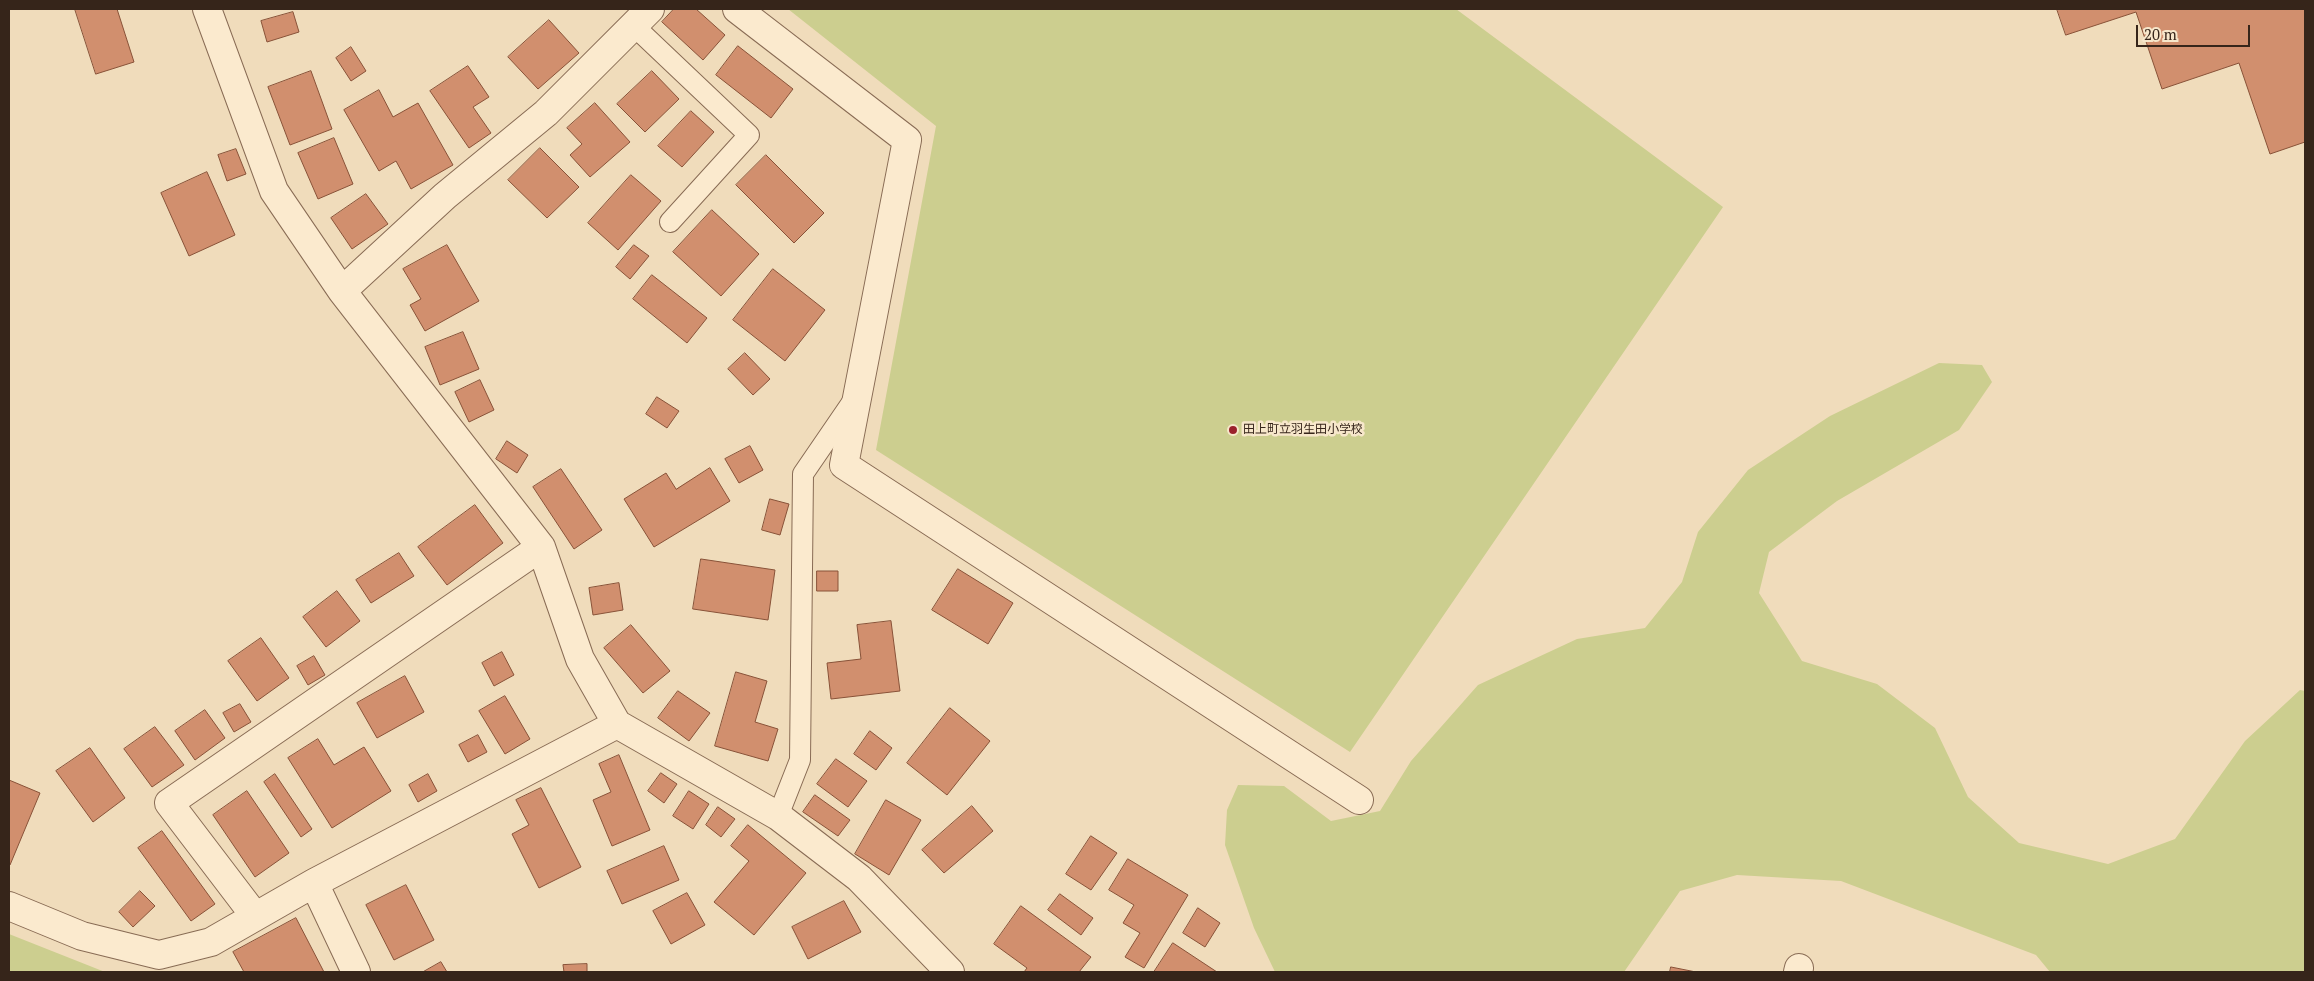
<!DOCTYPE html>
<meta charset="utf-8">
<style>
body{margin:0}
#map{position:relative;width:2314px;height:981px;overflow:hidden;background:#f0dcbb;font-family:"PT Serif",serif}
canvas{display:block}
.frame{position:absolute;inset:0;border:10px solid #36251a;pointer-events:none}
.scale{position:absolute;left:2136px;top:25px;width:114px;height:22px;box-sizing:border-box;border:2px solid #36251a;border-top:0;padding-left:6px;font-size:15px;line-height:18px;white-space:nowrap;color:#36251a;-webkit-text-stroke:4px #f7e7cb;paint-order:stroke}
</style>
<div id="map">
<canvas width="2314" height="981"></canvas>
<div class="frame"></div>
<div class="scale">20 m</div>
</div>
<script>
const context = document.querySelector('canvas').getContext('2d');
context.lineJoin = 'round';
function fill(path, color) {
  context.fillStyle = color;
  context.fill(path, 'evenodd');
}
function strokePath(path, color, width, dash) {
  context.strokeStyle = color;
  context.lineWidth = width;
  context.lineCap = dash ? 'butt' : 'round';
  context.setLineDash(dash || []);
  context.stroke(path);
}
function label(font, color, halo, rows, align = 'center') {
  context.font = font + ' "PT Serif","Noto Sans JP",serif';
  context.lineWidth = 5;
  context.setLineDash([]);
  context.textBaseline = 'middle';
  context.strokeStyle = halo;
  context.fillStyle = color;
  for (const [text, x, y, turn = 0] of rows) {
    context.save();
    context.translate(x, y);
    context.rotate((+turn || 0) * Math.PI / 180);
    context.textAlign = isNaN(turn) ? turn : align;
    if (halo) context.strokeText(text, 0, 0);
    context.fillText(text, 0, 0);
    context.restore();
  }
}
fill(new Path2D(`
 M788,9h668l267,198 -373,545 -474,-302 60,-324z
 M1939,363l43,2 10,17 -33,48 -122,71 -68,51 -10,41 43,68 75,23 58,44 33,69 51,46 89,21 67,-25 70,-98 55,-51 5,1v281h-255l-14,-17 -195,-74 -104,-6 -57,16 -56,81h-349l-21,-44 -29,-83 2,-35 11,-25 46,1 47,35 49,-10 31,-50 67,-76 99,-46 68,-11 37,-46 16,-50 50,-62 82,-54z
 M9,934l96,38h-96z`), '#ccce8f');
const building = new Path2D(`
 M75,9h42l17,53 -38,12z
 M674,9h22l29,26 -22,25 -41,-38z
 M2057,9h248v133l-35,12 -31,-91 -77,26 -26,-77 -70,23z
 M293,12l6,20 -32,10 -6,-21z
 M549,20l30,33 -41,36 -30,-32z
 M738,46l55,43 -22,29 -55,-43z
 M351,47l15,24 -15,10 -15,-23z
 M468,66l21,31 -16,10 18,26 -22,15 -39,-57z
 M311,71l21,58 -42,16 -22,-58z
 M652,71l27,28 -34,33 -28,-28z
 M379,90l14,27 25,-14 35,62 -42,24 -15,-28 -17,10 -35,-61z
 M595,103l35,39 -40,35 -20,-22 12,-11 -15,-16z
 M691,111l23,21 -32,35 -24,-21z
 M334,138l19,46 -35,15 -20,-46z
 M540,148l39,39 -32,31 -39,-38z
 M236,149l10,25 -19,7 -9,-26z
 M766,155l58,58 -30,30 -58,-58z
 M207,172l28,63 -46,21 -28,-63z
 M631,175l30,26 -43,49 -30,-27z
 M366,194l22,30 -36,25 -21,-31z
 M712,210l47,44 -38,42 -48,-44z
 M447,245l32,56 -54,30 -15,-26 11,-6 -18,-30z
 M634,245l15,11 -19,23 -14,-12z
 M773,269l52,41 -40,51 -52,-41z
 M652,275l55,43 -20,25 -54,-44z
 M463,332l16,37 -39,16 -15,-38z
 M745,353l25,26 -17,16 -25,-26z
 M480,380l14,30 -25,12 -14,-30z
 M657,397l22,14 -12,17 -21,-14z
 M507,441l21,14 -11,18 -21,-14z
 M750,446l13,24 -24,13 -14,-24z
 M710,468l20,33 -76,46 -30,-48 42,-26 10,16z
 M561,469l41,61 -28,19 -41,-62z
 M770,499l19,5 -9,31 -18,-5z
 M475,505l28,38 -56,42 -29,-38z
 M399,553l15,23 -43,27 -15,-23z
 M701,559l74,11 -7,50 -75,-11z
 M958,569l55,34 -25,41 -56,-34z
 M817,571h21v20h-21z
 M619,583l4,27 -30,5 -4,-27z
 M337,591l23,30 -34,26 -23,-30z
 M891,621l9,70 -69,8 -4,-36 34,-4 -4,-34z
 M631,625l39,46 -27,22 -39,-45z
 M261,638l28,40 -32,23 -29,-40z
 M502,652l12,23 -20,11 -12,-23z
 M314,656l11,19 -17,10 -11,-19z
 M736,672l31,9 -12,41 23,7 -10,32 -53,-15z
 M405,676l19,36 -47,26 -20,-35z
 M678,691l32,22 -21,28 -31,-23z
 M505,696l25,43 -25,15 -26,-43z
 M240,704l11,18 -17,10 -11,-19z
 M950,708l40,33 -43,54 -40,-32z
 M205,710l20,28 -30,22 -20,-29z
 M155,727l29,38 -32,22 -28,-38z
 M870,731l22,17 -16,22 -22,-16z
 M478,735l9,17 -19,10 -9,-17z
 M318,739l16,26 30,-18 27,44 -59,37 -44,-70z
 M90,748l35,50 -32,24 -37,-51z
 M619,755l31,75 -38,16 -19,-46 18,-8 -12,-28z
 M836,759l31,22 -19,26 -31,-23z
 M661,773l16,11 -13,19 -16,-12z
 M275,774l37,55 -11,8 -37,-55z
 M428,774l9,17 -19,11 -9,-17z
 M9,780l31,13 -30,72h-1z
 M541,788l40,79 -42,21 -27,-54 17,-9 -13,-25z
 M247,791l42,62 -34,24 -42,-62z
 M689,791l20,13 -16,25 -20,-13z
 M815,795l35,25 -12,16 -35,-24z
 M886,800l35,20 -32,55 -34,-21z
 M972,806l21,25 -49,42 -22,-23z
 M718,807l17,12 -14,18 -15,-12z
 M748,825l58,48 -52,62 -40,-33 35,-41 -18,-15z
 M162,831l53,73 -24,17 -53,-73z
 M1091,836l26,17 -26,37 -25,-16z
 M664,846l15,34 -57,24 -15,-33z
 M1128,859l60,36 -44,73 -19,-11 15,-24 -17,-10 11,-18 -25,-15z
 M406,885l28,55 -40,20 -28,-55z
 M140,891l15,15 -22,21 -14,-15z
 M687,893l18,32 -34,19 -18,-33z
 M1060,894l33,24 -12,17 -33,-25z
 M844,901l17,31 -53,27 -16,-32z
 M1021,906l70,51 -12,15h-55l3,-4 -33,-24z
 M1198,908l22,15 -15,24 -22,-14z
 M296,918l28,54h-80l-11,-20z
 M1173,943l44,29h-63z
 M441,962l6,10h-24z
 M587,964v8h-23l-1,-7z
 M1671,967l25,5h-26z`);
fill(building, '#d18f6e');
strokePath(building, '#885238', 1);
const service = new Path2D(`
 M633,25l116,110 -79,87
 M778,816l22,-56 3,-286 50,-73`);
const minor = new Path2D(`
 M207,9l67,182 68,100 199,256 39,112 37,65 161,92 81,62 91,94
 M737,9l170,131 -63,325 515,335
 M342,291l103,-95 101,-83 104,-104
 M314,883l42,89
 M9,906l73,30 77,19 52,-13 103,-59 303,-159
 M255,916l-86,-113 372,-256
 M1798,972l1,-4`);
strokePath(service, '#886b54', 22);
strokePath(minor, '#886b54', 30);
strokePath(service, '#fbeace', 20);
strokePath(minor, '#fbeace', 28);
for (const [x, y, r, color] of [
 [1233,430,5,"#9a212b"]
]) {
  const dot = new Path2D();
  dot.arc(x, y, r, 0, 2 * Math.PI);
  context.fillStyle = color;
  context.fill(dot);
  strokePath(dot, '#f7e7cb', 2);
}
label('12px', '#36251a', '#f7e7cb', [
 ["田上町立羽生田小学校",1243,430]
], 'left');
</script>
